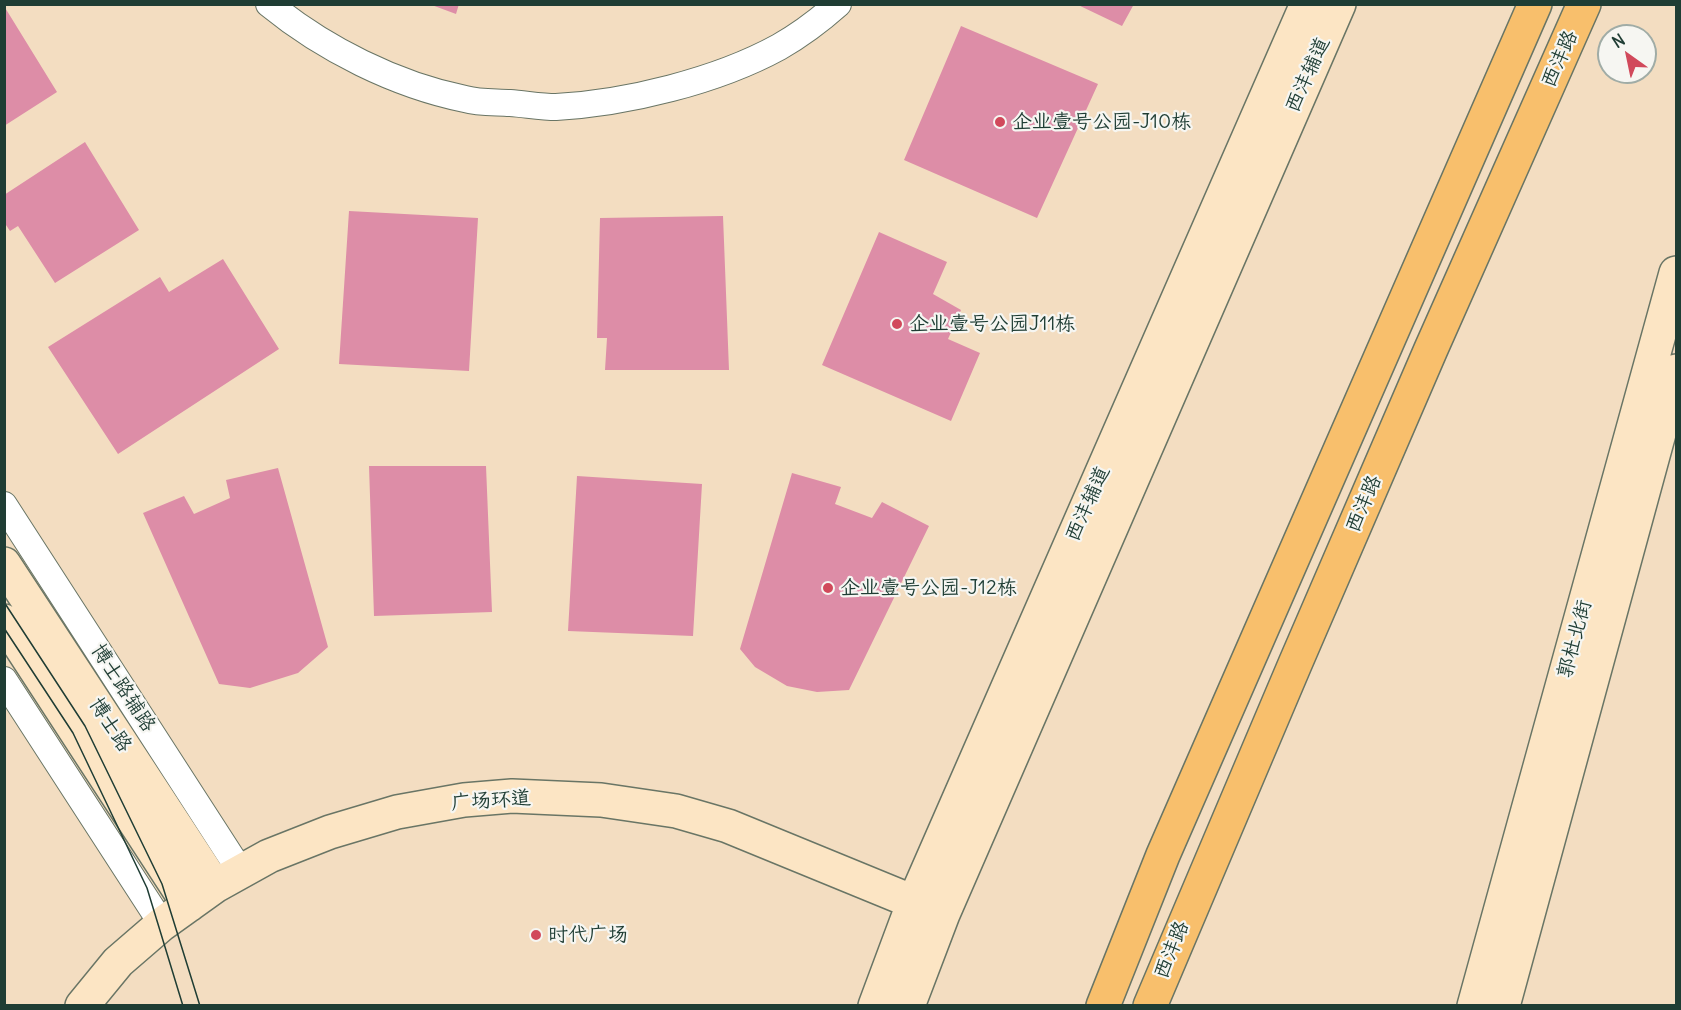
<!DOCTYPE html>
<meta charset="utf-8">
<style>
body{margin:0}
#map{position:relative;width:1681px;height:1010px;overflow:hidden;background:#f3ddc1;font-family:Delius,sans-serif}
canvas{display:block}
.frame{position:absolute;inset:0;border:6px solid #1f3d34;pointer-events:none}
.north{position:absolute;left:1597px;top:24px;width:60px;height:60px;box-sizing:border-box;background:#f6f6f2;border:2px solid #a0aca6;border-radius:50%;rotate:327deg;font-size:16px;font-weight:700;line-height:24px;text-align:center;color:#1f3d34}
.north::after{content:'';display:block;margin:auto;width:21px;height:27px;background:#d1495b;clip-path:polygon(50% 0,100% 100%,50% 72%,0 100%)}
</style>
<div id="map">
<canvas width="1681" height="1010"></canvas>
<div class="frame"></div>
<div class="north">N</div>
</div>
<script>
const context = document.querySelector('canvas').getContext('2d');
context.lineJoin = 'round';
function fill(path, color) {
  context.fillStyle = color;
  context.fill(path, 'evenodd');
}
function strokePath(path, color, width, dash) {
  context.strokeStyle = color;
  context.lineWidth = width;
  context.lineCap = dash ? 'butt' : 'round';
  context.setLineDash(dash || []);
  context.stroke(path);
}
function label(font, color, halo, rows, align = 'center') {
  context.font = font + ' Delius,"LXGW WenKai TC",sans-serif';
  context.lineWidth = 4.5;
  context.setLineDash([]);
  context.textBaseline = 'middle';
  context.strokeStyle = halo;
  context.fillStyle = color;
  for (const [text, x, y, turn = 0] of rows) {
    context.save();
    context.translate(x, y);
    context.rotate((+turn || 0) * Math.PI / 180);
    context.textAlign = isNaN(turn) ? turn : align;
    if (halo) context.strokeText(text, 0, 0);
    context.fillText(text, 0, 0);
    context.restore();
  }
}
fill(new Path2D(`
 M429,4h30l-3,10z
 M1076,4h58l-12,22z
 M4,6l53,86 -53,34z
 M961,26l137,58 -61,134 -133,-58z
 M85,142l54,88 -84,53 -37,-57 -8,5 -6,-9v-27z
 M349,211l129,7 -9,153 -130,-7z
 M723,216l6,154h-124l2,-32h-10l3,-120z
 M879,232l68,30 -14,32 28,16 -13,29 32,14 -29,68 -129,-56z
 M223,259l56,90 -161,105 -70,-107 112,-70 9,15z
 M369,466h117l6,146 -118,4z
 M278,468l50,179 -30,26 -48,15 -31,-4 -76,-171 41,-17 10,18 36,-16 -4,-18z
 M792,473l49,14 -6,17 37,14 10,-16 47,24 -80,164 -32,2 -30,-6 -32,-19 -15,-18z
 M577,476l125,8 -9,152 -125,-5z`), '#dd8da7');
const street = new Path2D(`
 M269,4c55,45 127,81 196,95 14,4 30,3 45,4 15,1 31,4 46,4 71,-4 161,-26 223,-60 21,-12 41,-27 59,-43
 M4,505l237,367
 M4,680l158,244`);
const secondary = new Path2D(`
 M4,564l211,322
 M4,621l185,284
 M82,1006l36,-44 44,-38 53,-38 54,-30 61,-24 67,-20 67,-12 48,-4 89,4 75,11 52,15 205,84
 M875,1006l38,-102 394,-900
 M908,1006l35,-92 396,-910
 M1474,1006l202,-733
 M1503,1006l173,-635`);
const highway = new Path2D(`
 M1103,1006l60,-151 372,-851
 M1150,1006l145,-342 136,-315 153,-345`);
strokePath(street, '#697565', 28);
strokePath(secondary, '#697565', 36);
strokePath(highway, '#697565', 36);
strokePath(street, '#fff', 26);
strokePath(secondary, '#fce5c4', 33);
strokePath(highway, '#f8bf6c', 33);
strokePath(new Path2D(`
 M4,602l81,124 77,158 38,122
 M4,628l69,105 74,155 36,118`), '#1f3d34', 1.5);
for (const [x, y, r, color] of [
 [1000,122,6,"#d1495b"],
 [897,324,6,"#d1495b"],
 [828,588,6,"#d1495b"],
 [536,935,6,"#d1495b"]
]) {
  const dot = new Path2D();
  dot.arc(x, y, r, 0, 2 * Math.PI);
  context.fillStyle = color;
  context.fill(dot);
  strokePath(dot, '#f6f6f2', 2);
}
label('20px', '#1f3d34', '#f6f6f2', [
 ["西沣路",1560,59,-66],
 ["西沣辅道",1308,75,-66],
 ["西沣辅道",1088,504,-66],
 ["西沣路",1364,504,-67],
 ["郭杜北街",1575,639,-75],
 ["博士路辅路",123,688,57],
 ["博士路",110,725,57],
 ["广场环道",491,801,-4],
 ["西沣路",1172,950,-68]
]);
label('20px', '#1f3d34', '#f6f6f2', [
 ["企业壹号公园-J10栋",1012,122],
 ["企业壹号公园J11栋",909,324],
 ["企业壹号公园-J12栋",840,588],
 ["时代广场",548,935]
], 'left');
</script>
